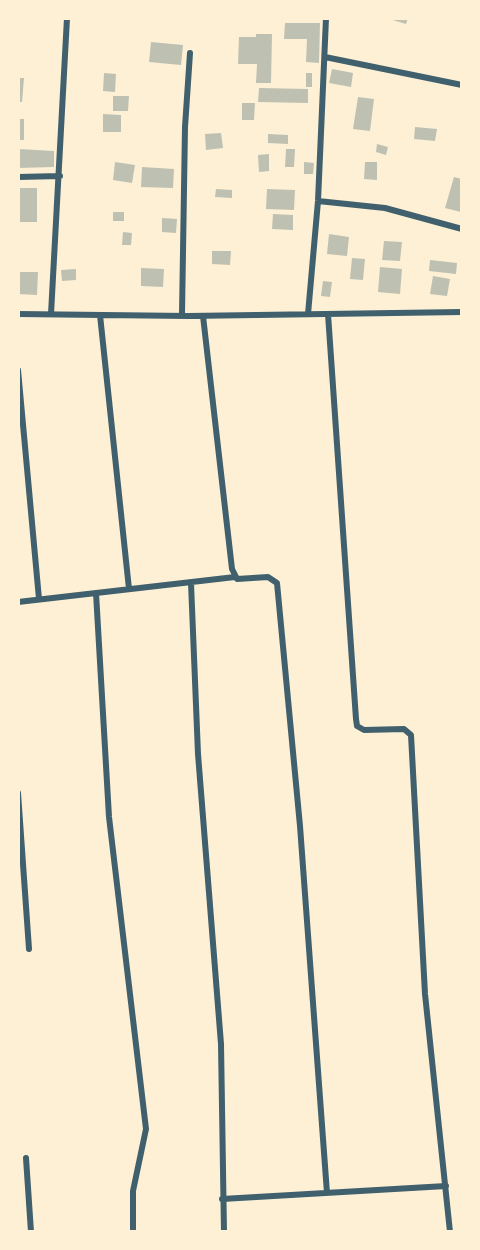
<!DOCTYPE html>
<style>
body{margin:0}
#map{position:relative;width:480px;height:1250px;overflow:hidden;background:#fdf0d5;font-family:"Fira Sans",sans-serif}
canvas{display:block}
.frame{position:absolute;inset:0;border:20px solid #fdf0d5;pointer-events:none}
</style>
<div id="map">
<canvas width="480" height="1250"></canvas>
<div class="frame"></div>
</div>
<script>
const context = document.querySelector('canvas').getContext('2d');
context.lineJoin = 'round';
function fill(path, color) {
  context.fillStyle = color;
  context.fill(path, 'evenodd');
}
function strokePath(path, color, width, dash) {
  context.strokeStyle = color;
  context.lineWidth = width;
  context.lineCap = dash ? 'butt' : 'round';
  context.setLineDash(dash || []);
  context.stroke(path);
}
fill(new Path2D(`
 M386,18h22l-2,6z
 M285,23h35l-1,40 -13,-1 1,-23h-23z
 M256,34h16l-1,49h-15l1,-19h-19l1,-27h17z
 M151,42l32,3 -2,20 -32,-3z
 M332,69l21,4 -2,14 -22,-4z
 M104,73l12,1 -1,18 -12,-1z
 M306,73h6v14h-6z
 M18,78h6l-2,24h-4z
 M259,88l49,1v14l-50,-1z
 M113,96h16l-1,15h-15z
 M358,97l16,2 -4,32 -17,-2z
 M242,103h13l-1,17h-12z
 M103,114l18,1v17h-18z
 M18,119h6v21h-6z
 M415,127l22,2 -2,12 -21,-2z
 M221,133l2,15 -17,2 -1,-16z
 M268,134l20,1v9l-20,-1z
 M377,144l11,3 -2,8 -10,-3z
 M18,149l36,2v16l-36,1z
 M286,149h9l-1,18h-9z
 M269,154v17l-10,1 -1,-17z
 M115,162l20,3 -3,18 -19,-3z
 M304,162l10,1 -1,11h-9z
 M365,162h12v18l-13,-1z
 M142,167l32,2 -1,19 -32,-1z
 M454,177l8,2 -1,33 -16,-4z
 M18,188h19v34h-19z
 M216,189l16,1v8l-17,-1z
 M267,189l28,1 -1,20 -28,-1z
 M113,212h11v9h-11z
 M273,214l20,1v15l-21,-1z
 M162,218l15,1 -1,14 -14,-1z
 M123,232l9,1 -1,12h-9z
 M329,234l20,3 -2,19 -20,-2z
 M384,241l18,1 -2,19 -18,-1z
 M212,251h19l-1,14 -18,-1z
 M352,258l13,1 -2,21 -13,-1z
 M430,260l27,3 -1,11 -27,-3z
 M380,267l22,2 -2,25 -22,-2z
 M141,268l23,1 -1,18 -22,-1z
 M76,269v11l-14,1 -1,-11z
 M18,272h20l-1,23 -19,-1z
 M433,276l17,3 -3,17 -17,-2z
 M323,281l9,1 -2,15 -9,-1z`), '#bec0b2');
strokePath(new Path2D(`
 M325,57l137,28
 M18,177l42,-1
 M318,201l67,7 77,21
 M18,314l170,2 274,-4
 M51,314l16,-296
 M182,314l3,-187 5,-74
 M308,314l10,-113 8,-183
 M328,314l28,405 1,7 7,4 40,-1 7,6 14,259 25,238
 M100,315l29,274
 M203,316l29,253 5,10 31,-2 9,6 23,243 27,367
 M18,370l21,229
 M191,583l7,171 23,290 3,188
 M96,593l13,224 37,312 -13,62v41
 M18,602l217,-25
 M18,793l11,156
 M26,1158l5,74
 M222,1199l224,-13`), '#3f606c', 6);
</script>
